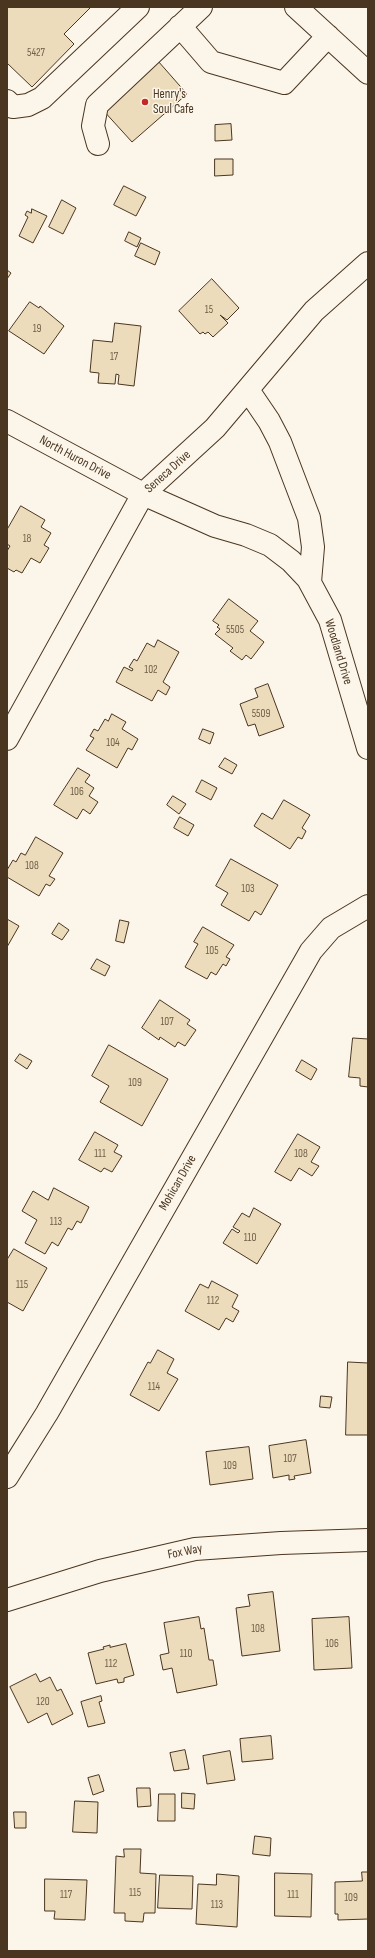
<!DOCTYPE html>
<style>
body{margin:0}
#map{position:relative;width:375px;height:1958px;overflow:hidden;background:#fbf6e9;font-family:"Sofia Sans Condensed",sans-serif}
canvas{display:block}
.frame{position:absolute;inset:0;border:8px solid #4a3520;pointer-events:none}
</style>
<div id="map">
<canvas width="375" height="1958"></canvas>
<div class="frame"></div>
</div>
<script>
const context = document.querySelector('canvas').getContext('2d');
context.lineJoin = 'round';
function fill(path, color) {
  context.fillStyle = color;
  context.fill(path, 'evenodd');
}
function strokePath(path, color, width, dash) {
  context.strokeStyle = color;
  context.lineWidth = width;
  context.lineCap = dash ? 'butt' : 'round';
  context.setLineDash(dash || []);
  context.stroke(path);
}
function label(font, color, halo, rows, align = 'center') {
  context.font = font + ' "Sofia Sans Condensed",sans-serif';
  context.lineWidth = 3;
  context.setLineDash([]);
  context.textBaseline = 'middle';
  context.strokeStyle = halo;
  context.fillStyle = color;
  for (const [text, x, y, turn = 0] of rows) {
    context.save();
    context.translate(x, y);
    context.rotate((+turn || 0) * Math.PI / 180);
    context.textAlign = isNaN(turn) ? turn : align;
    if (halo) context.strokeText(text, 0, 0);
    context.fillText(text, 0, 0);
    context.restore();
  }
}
const building = new Path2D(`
 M9,7h82l-27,27 10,10 -42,43 -25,-24v-54z
 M158,61l29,33 -55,48 -30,-33z
 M231,124l1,16 -17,1v-16z
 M215,159h18v16l-18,1z
 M124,186l22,11 -10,19 -22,-11z
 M62,200l14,8 -13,26 -14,-7z
 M32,209l15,7 -14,27 -14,-7 9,-19 -3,-2 2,-4 4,2z
 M129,232l12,6 -4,9 -12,-6z
 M141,243l19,9 -5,13 -20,-9z
 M7,270l4,3 -4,6z
 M212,279l27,29 -12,12 -7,-5 8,8 -15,14 -5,-5 -3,2 -2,-2 -3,2 -21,-23z
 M30,302l9,6 1,-2 24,20 -20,28 -35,-23z
 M115,323l26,3 -7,60 -16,-2 1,-9 -3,-1 -1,10 -17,-1 1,-10 -9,-1 3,-32 19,2z
 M21,506l24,14 -4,7 10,6 -7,12 5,3 -9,15 -9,-5 -9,15 -6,-3 -2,2 -7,-4v-17l3,-5 -3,-2v-14z
 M229,599l29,22 -8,10 14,11 -13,17 -5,-4 -4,5 -12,-9 3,-3 -18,-14 5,-5 -3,-2 2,-2 -6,-4z
 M158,640l21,12 -16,30 7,5 -4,8 -8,-5 -6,11 -36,-19 8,-15 8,4 1,-2 -4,-2 5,-8 3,2 10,-18 7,4z
 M268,684l16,43 -25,9 -4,-12 -7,2 -8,-22 18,-7 -3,-8z
 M112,714l14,8 -4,7 16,10 -6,11 -4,-2 -11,20 -31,-18 8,-12 -4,-2 4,-7 4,2 7,-12 3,2z
 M203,729l11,4 -4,11 -11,-5z
 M225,758l12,7 -5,9 -13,-7z
 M78,768l12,7 -5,7 9,6 -5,8 9,6 -8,12 -7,-5 -6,10 -23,-14z
 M202,780l15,8 -6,12 -15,-8z
 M173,796l13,8 -7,10 -12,-9z
 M284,800l26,15 -8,13 4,3 -4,8 -4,-2 -8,12 -36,-23 8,-13 10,6z
 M180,817l14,8 -6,11 -14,-8z
 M36,837l27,16 -14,23 6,3 -5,7 -4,-2 -7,12 -32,-19v-7l6,-10 3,2 5,-9 4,2z
 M231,859l47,26 -17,30 -6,-4 -6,10 -28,-16 7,-12 -12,-7z
 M7,919l12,7 -12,21z
 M120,920l9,2 -5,21 -8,-2z
 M59,923l10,7 -7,10 -10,-6z
 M203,927l31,18 -8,12 4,2 -4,7 -3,-2 -7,11 -5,-3 -4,7 -22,-12 13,-23 -4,-2z
 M97,959l13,7 -5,10 -14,-7z
 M160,1000l30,20 -3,4 9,6 -11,16 -7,-4 -3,5 -15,-10 -1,3 -17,-12z
 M353,1038l15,1v48l-8,-1v-8l-11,-1z
 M109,1045l59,34 -26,47 -42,-24 9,-16 -17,-10z
 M20,1054l12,7 -5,8 -12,-8z
 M302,1060l15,9 -6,11 -15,-9z
 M95,1132l23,13 -4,7 8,4 -10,16 -8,-4 -3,4 -22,-12z
 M298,1134l22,13 -9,15 8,4 -7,10 -13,-8 -8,13 -16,-9z
 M54,1188l35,19 -8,16 -4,-2 -5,9 -4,-2 -10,18 -6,-4 -7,12 -20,-11 12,-23 -15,-9 11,-20 15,9z
 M254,1208l27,16 -24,40 -34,-21 9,-14 6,4 2,-2 -7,-4 9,-14 7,4z
 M14,1249l33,19 -24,43 -16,-9v-42z
 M212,1281l26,14 -6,12 7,4 -6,11 -7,-4 -7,12 -34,-19 15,-27 8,4z
 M158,1350l16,9 -7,14 11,6 -19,32 -29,-16 18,-33 2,1z
 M348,1362l20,1v72h-22z
 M321,1396l11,1 -2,11 -10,-1z
 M306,1440l5,33 -17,3 1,3 -6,1v-5l-16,3 -4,-32z
 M249,1447l4,32 -43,6 -4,-33z
 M273,1592l7,59 -38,5 -6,-48 14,-2 -2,-11z
 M199,1617l2,12 3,-1 5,32h4l4,25 -40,8 -5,-25 -9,2 -3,-15 9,-2 -5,-30z
 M349,1617l3,51 -38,2 -2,-51z
 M126,1644l8,31 -10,3v4l-6,1 -1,-4 -21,5 -8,-31 16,-4 -1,-2 7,-2v2z
 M36,1674l4,8 10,-5 7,14 4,-2 12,25 -21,11 -5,-12 -19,10 -18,-36z
 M101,1696l1,5 -3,1 6,21 -17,4 -7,-25z
 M271,1736l2,23 -31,3 -2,-23z
 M185,1750l4,19 -15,2 -4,-18z
 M230,1751l5,29 -28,4 -4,-28z
 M99,1775l5,16 -11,4 -5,-17z
 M137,1788h13l1,18 -13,1z
 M182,1793l13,1 -1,15 -12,-1z
 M159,1794h16v27h-17z
 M75,1801l23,1 -1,31 -24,-1z
 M14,1812h12v16h-11z
 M255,1836l16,2 -1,18 -17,-2z
 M124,1849h17l-1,24 16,1 -1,39h-11l-1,9 -18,-1v-8h-11l2,-57 8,1z
 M362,1872h6v47l-30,1v-6h-3v-32l27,-1z
 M275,1873l37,1 -1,43 -36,-1z
 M217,1874l22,2 -2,51 -41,-3 2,-40 18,1z
 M160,1875l33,1 -1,33 -34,-1z
 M45,1879l42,1 -2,40 -31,-1 1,-8h-10z`);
fill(building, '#ecdcbc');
strokePath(building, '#4a3520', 1);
const minor = new Path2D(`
 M296,7l72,66
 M180,26l31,36 73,21 44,-47
 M7,101l6,6 15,-2 14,-7 96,-91
 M98,144l-5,-18 4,-21 104,-98
 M248,390l21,31 11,21 29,76 4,29 -3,35
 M7,421l136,73 72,32 31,9 24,10 21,16 17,18 22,41 38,128
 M7,739l136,-245 72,-66 99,-117 54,-48
 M7,1477l40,-64 264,-462 20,-23 37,-22
 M7,1600l93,-29 95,-22 86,-6 87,-3`);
strokePath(minor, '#4a3520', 24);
strokePath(minor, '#fbf6e9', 22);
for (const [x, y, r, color] of [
 [145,102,4,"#c62828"]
]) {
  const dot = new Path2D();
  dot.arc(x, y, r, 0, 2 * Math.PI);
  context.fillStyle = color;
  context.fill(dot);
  strokePath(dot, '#fbf6e9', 1.5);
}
label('11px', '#725f47', null, [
 ["5427",36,53],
 ["15",209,310],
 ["19",37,329],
 ["17",114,357],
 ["18",27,539],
 ["5505",235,630],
 ["102",151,670],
 ["5509",261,714],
 ["104",113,743],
 ["106",77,792],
 ["108",32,866],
 ["103",248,889],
 ["105",212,951],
 ["107",167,1022],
 ["109",135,1083],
 ["111",100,1154],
 ["108",301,1154],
 ["113",56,1222],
 ["110",250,1238],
 ["115",22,1285],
 ["112",213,1301],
 ["114",154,1387],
 ["107",290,1459],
 ["109",230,1466],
 ["108",258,1629],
 ["106",332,1644],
 ["110",186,1654],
 ["112",111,1664],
 ["120",43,1702],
 ["115",135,1893],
 ["117",66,1895],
 ["111",293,1895],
 ["109",351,1898],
 ["113",217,1905]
]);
label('13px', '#4a3520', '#fbf6e9', [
 ["Henry's",153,95],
 ["Soul Cafe",153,110]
], 'left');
label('13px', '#4a3520', '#fbf6e9', [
 ["North Huron Drive",75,458,28],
 ["Seneca Drive",168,472,-42],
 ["Woodland Drive",338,652,73],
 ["Mohican Drive",178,1183,-60],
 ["Fox Way",185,1552,-11]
]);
</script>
